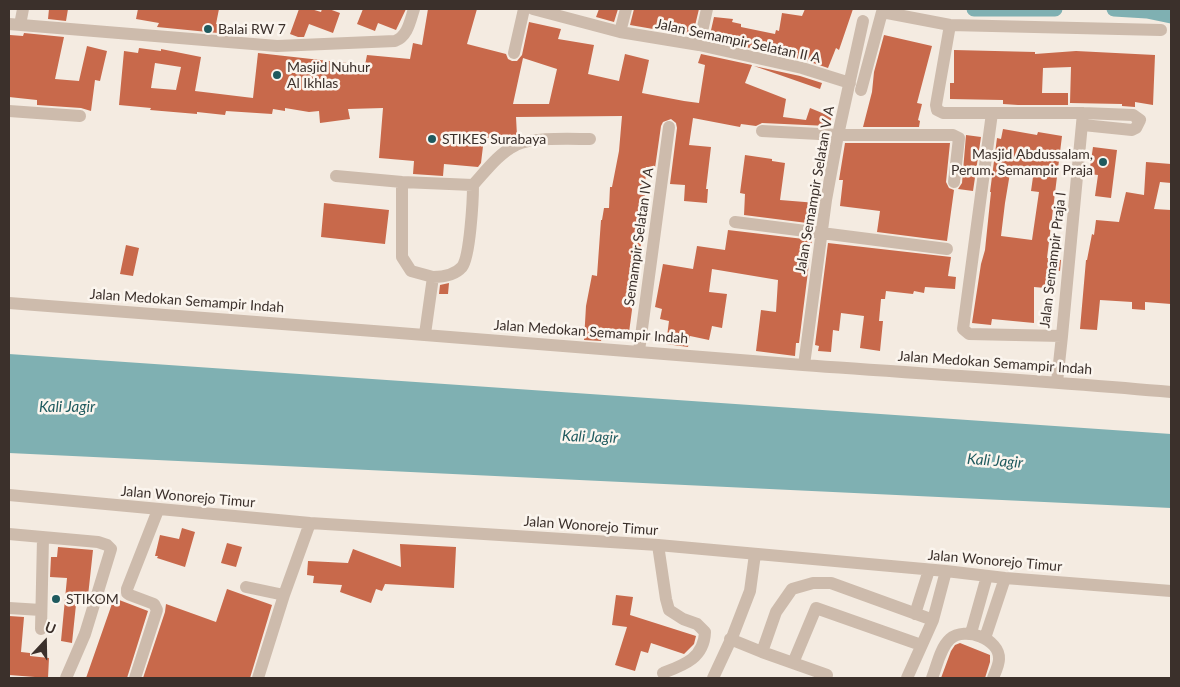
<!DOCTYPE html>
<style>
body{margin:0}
#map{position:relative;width:1180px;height:687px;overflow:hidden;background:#f4ebe1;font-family:Lato,sans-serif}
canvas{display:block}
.frame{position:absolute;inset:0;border:10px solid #3b302b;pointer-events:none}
.north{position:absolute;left:20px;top:617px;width:50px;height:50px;-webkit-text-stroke:4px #fbf5ee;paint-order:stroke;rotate:21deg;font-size:14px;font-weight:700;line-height:20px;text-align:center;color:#3b302b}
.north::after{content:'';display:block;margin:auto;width:18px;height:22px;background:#3b302b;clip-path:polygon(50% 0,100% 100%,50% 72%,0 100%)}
</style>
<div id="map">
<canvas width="1180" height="687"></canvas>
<div class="frame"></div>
<div class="north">U</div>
</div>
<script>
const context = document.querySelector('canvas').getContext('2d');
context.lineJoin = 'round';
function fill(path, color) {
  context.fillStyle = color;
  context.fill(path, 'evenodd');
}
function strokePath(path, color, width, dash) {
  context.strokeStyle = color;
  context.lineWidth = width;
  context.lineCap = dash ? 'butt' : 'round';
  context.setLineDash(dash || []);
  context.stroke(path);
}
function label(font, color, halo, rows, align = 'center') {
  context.font = font + ' Lato,sans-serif';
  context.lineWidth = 5;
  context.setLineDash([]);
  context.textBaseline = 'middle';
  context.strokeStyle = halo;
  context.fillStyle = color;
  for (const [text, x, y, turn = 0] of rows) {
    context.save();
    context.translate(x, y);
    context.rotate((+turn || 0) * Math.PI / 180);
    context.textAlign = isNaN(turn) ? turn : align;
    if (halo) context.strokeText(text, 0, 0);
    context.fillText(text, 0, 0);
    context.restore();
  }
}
fill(new Path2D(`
 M9,354l1162,80v74l-1162,-55z`), '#7fb0b2');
strokePath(new Path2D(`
 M974,9h81
 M1114,9l33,2 24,5`), '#7fb0b2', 15);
fill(new Path2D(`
 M49,9h19l-2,12 -18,-2z
 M138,9h81l-3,15h3l-1,9 -61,-6 2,-4 -23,-4z
 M299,9h12l10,3 1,-3h7l11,4 -7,20 -24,-9 -5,13h-6l-8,-3z
 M363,9h43l-10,21 -18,-7 -3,8 -18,-7z
 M428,9h49l-10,35 39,10 2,5 4,2h5l5,-6 7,-33 32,7 -3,10 36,6 -6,29 31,7 6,-27 24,6 -7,33 42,8 15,2 6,-38 -7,-2 3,-9 51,11 -7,18 41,16 -3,18 23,3 4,-12 22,9 -4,9 -66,-3 -6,3 -15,-2 -1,3 -47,-9 -4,27 22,2 -5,42h2l-1,14 -23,-2 1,-16 -15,-1 7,-56 -1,-5 -5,-4 -8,3 -2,4 -6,42 -9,-1 -2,48h2v16h-4l-2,26h-1l-11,83 -26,-3 -1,4 -17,-1 2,-34 6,-31 5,1 4,-56h1l2,-12h5l1,-21h2l7,-36 3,-35 -106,1 1,19 -33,2 -3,25 -3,4 -34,-3 -1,12 -30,-2 1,-13 -35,-3 4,-50 -35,1 2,10 -30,4 -1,-12 -10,1 -24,-4v3l-12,-2 -1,5 -46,-3 -1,4 -28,-3v2l-47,-4 1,-2 -32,-3 5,-54 14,2 1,-5 22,3v-2l40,8 -6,34 58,7 5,-45 107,12 2,-10 43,4 3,-16 9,2zM523,58l34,11 -8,35h-36zM155,63l26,4 -5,23 -25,-2z
 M599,9h19l-4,13 -18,-5z
 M634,9h65l-6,25 -10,-2 -1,2 -52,-9z
 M805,9h48l-14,41 -3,-2 -8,20 -24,-8 -95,-21 5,-22 19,2 -1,3 9,2v3l34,7 1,-4 3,1 3,-18 20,3z
 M24,33l40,4 -9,42 24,2 8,-35 20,5 -7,30 -5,-1 -4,31 -10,-3 -44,-3v-5l-28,-3v-49l1,-13 13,1z
 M884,35l48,11 -15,57 5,1 -4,16 2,1 -1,6h-56l9,-35 2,-20z
 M954,50l81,2v2l41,-3 79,4 -2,50 -18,-3v5l-13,-1v-2l-52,-1 1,-36 -28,1 -1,25h26v12h-50l-15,-1v-4l-53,-1v-16h4z
 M754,66l46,10 22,7 -2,6z
 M1003,129l34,6 1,-3 24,4 -15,122 14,2 -1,11 -13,-2 -2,19 -11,-1v36l-42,-4 -1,6 -19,-2 9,-59 4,-14 6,-58h-1l7,-54 4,1zM1010,173l23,4 -2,14 8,1 -7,48 -31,-4 4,-33z
 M966,135l15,2 -8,54 -15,-2 4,-6z
 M845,143h105l-4,39 3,6 5,2 -7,51 -70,-9 3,-21 -40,-5 3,-26h-4z
 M1093,147l24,3 -6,48 -16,-2 3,-21 -9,-1z
 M745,155l27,4v2l13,2 -5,37 37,3 -2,21 -71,-9 1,-21 -5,-1z
 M1146,162l25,2v19l-11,-1 -6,27 17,1v94l-26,-2v8l-13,-1v-7l-32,-2 -3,30 -17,-1 6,-69h1l5,-26 2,1 2,-15 23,2 7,-30 18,3z
 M324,203l65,7 -4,34 -64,-7z
 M728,230l84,10 -13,103h-3l-1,13 -39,-5 5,-41 15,2 2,-32 -66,-11 -3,23 18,2 -5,34 -10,-2 -3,14 -19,-4 -2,11 -22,-3 3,-23 -9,-2 2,-10 -7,-2 8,-43 30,5 4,-23 28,4z
 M828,243l123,14 -3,19 8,1 -1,12 -30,-2 -1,6 -10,-2 -1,3 -27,-3 -1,8h-4l-2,22h4l-3,30 -20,-3 4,-32 -23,-3 -2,18 -6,-1 -2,22 -13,-1 1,-5 -4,-1z
 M126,245l13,3 -6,28 -13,-2z
 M449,283l-1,11h-9l1,-9z
 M182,528l13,4 -10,35 -28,-9 1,-2h-3l5,-21 19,4z
 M227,543l15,4 -6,20 -15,-4z
 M400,544l56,3 -2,41 -69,-4 -3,7 -6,-2 -5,14 -31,-11 2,-7 -29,-2 1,-7 -7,-1 1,-14 40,2 5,-14 48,18z
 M58,547l35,3 -5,46 -11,-1 -5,48 -11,-2 6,-63 -17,-1 1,-20h6z
 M227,589l45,16 -22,73h-107l22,-66 1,-8 50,18z
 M616,595l17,2 -3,18 66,21 -2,8 -10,10 -33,-11 -3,10 -7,-2 -6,20 -20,-6 12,-38 -15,-2z
 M114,598l34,13 -21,67h-41z
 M9,616l15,1 -3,35 9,1v3l19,2 -1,20 -39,-3z
 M960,643l30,12v7l-5,16h-44l10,-27 4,-6z`), '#c8694b');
strokePath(new Path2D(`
 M533,9l87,23 79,13 103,23 48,15
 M9,24l268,22 118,-5c13,-5 15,-20 19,-32
 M20,25l3,-16
 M950,25l-14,80 1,5 6,3h140l50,2 7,5 -4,8 -4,2 -49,-5
 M620,32l6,-23
 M699,45l8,-36
 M514,53l10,-44
 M861,90l21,-78 68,13 211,5
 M9,111l71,5
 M992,113l-29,216 6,5 93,2 21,-223
 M762,131l76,4h115l6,3 -5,44
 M336,176l66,6 71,3
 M402,182v75l9,14 22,6
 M735,222l212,27
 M9,303c265,20 529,41 794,62 123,9 246,16 368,27
 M425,334l8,-57c9,0 22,-2 29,-10 8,-10 11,-67 11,-82 12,-13 26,-32 43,-40 16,-8 55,-6 74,-6
 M639,351l30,-224
 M804,365l22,-165 12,-65 25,-114
 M1057,382l5,-46
 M9,495l301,28 348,22 288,26 59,7 166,13
 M9,534l89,8 9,3 4,4 -26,85 -19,44
 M658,545l8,54 3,11 14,9 14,5 8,8c-1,26 -21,33 -42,41
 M246,587l38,8
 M9,608l32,2
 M915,614l14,-44
 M41,629l2,-91
 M971,633l16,-57
 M985,638l20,-60
 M730,639l32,13 14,-40 16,-23 21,-6h18l102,37
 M762,652l65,23
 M793,663l23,-55 105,37
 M135,678l22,-68 -3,-6 -24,-9 -3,-2v-4l31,-79
 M258,678l26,-83 26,-72
 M713,678l20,-43 17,-44 5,-37
 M907,678l26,-58 13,-49
 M932,678c5,-12 8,-30 18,-39 15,-13 50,0 49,20 0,6 -4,14 -6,19`), '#cdbbac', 12);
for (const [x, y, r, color] of [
 [208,29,5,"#1f5a5e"],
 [277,75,5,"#1f5a5e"],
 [432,139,5,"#1f5a5e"],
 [1103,162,5,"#1f5a5e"],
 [56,599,5,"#1f5a5e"]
]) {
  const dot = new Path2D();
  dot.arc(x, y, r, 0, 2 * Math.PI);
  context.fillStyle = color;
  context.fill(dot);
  strokePath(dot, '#fbf5ee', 2);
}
label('14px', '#3b302b', '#fbf5ee', [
 ["Balai RW 7",218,29],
 ["Masjid Nuhur",287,67],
 ["Al Ikhlas",287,83],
 ["STIKES Surabaya",442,139],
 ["Masjid Abdussalam,",1093,154,"right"],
 ["Perum. Semampir Praja",1093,170,"right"],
 ["STIKOM",66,599]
], 'left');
label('14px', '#3b302b', '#fbf5ee', [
 ["Jalan Semampir Selatan II A",738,41,12],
 ["Jalan Semampir Selatan V A",815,190,-80],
 ["Semampir Selatan IV A",639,237,-82],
 ["Jalan Semampir Praja I",1053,260,-83],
 ["Jalan Medokan Semampir Indah",187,301,4],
 ["Jalan Medokan Semampir Indah",591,332,4],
 ["Jalan Medokan Semampir Indah",995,363,4],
 ["Jalan Wonorejo Timur",188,497,5],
 ["Jalan Wonorejo Timur",591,526,4],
 ["Jalan Wonorejo Timur",995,561,5]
]);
label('italic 15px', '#1f5a5e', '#fbf5ee', [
 ["Kali Jagir",67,407],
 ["Kali Jagir",590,437,2],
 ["Kali Jagir",995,461,4]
]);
</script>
